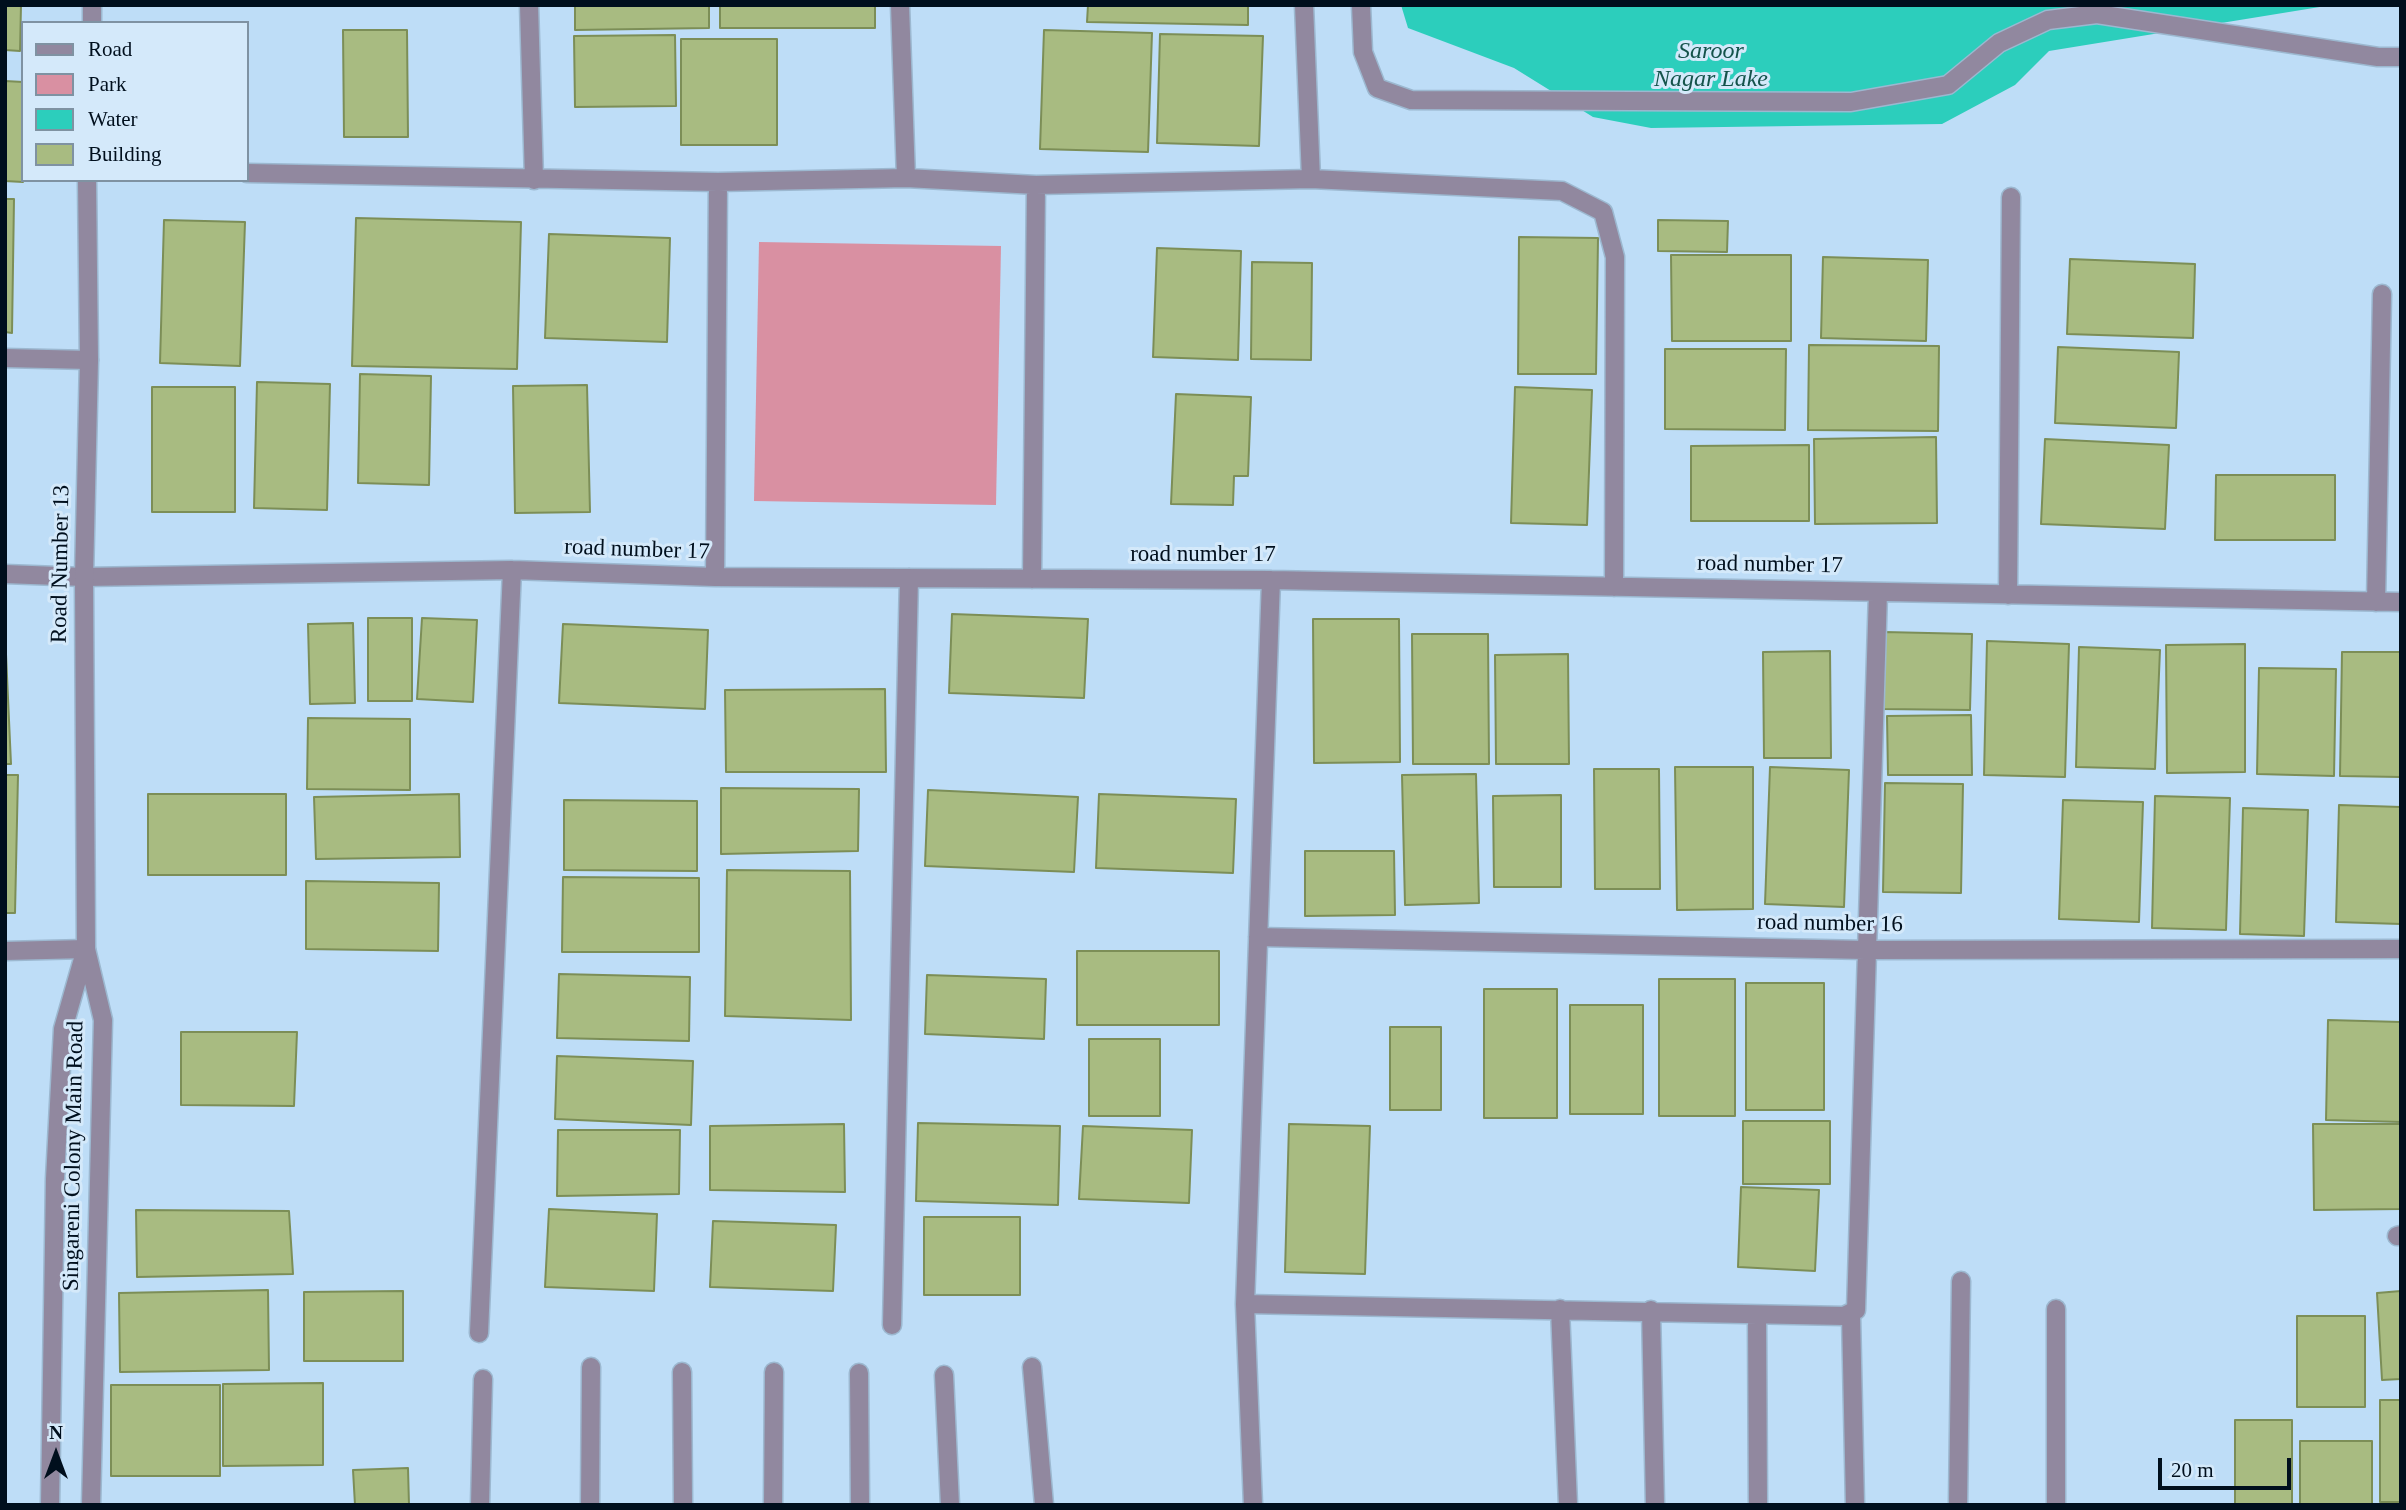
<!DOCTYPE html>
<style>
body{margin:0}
#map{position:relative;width:2406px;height:1510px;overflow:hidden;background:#beddf7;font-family:Georgia,serif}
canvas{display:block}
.frame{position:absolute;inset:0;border:7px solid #000f1d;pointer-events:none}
.legend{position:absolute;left:21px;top:21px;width:228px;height:161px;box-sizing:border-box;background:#d4e9fa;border:2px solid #7f92a2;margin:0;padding:9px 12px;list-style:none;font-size:21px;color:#000f1d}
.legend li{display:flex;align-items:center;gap:14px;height:35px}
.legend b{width:35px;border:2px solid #7f92a2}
.north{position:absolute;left:21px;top:1419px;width:70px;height:70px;-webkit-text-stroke:5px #d4e9fa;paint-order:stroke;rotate:0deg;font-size:19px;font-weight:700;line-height:28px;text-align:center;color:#000f1d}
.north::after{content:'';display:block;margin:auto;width:24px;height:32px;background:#000f1d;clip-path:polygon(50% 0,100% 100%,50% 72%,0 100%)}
.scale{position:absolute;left:2158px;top:1458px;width:133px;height:32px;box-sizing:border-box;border:4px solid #000f1d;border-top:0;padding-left:9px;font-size:21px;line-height:24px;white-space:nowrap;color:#000f1d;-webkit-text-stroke:5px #d4e9fa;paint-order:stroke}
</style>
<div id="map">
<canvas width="2406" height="1510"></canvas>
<div class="frame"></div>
<ul class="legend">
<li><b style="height:9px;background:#91889f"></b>Road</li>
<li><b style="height:19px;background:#d990a2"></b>Park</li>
<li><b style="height:19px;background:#2ccebc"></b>Water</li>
<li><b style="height:19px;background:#a8bb81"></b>Building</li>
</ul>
<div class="north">N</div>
<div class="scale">20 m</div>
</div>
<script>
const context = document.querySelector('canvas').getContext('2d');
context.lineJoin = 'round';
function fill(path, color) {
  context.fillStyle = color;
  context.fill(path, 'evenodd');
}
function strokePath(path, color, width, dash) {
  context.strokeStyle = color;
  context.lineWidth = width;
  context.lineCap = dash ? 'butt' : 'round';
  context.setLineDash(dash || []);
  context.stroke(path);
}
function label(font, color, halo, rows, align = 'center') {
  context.font = font + ' Georgia,serif';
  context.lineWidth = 6;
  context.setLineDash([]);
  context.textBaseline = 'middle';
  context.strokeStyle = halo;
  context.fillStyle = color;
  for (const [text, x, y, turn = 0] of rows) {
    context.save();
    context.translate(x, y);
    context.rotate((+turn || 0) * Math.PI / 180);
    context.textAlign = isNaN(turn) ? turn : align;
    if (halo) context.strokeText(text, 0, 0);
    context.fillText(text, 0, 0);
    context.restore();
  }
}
fill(new Path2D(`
 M759,242l242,4 -5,259 -242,-4z`), '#d990a2');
fill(new Path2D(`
 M1401,5h931l-283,46 -34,34 -73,39 -291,4 -58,-11 -79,-49 -106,-40z`), '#2ccebc');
const building = new Path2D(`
 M5,5h16l-1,46 -15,-1z
 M575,5h134v23l-134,2z
 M720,5h155v23h-155z
 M1088,5h160v20l-161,-3z
 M343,30h64l1,107h-64z
 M1044,30l108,3 -4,119 -108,-3z
 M1160,34l103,2 -4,110 -102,-3z
 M675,35l1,71 -101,1 -1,-71z
 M681,39h96v106h-96z
 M5,81l18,1v100l-18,-1z
 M5,199h9l-2,134 -7,-1z
 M356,218l165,4 -4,147 -165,-3z
 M164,220l81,2 -5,144 -80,-3z
 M1658,220l70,1 -1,31 -69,-1z
 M549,234l121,4 -3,104 -122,-4z
 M1519,237l79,1 -2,136h-78z
 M1157,248l84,3 -3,109 -85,-3z
 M1671,255h120v86h-119z
 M1823,257l105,3 -2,81 -105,-3z
 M2070,259l125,5 -2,74 -126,-4z
 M1252,262l60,1 -1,97 -60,-1z
 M1809,345l130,1 -1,85 -130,-1z
 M2058,347l121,5 -3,76 -121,-5z
 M1665,349h121l-1,81 -120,-1z
 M360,374l71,2 -2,109 -71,-2z
 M257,382l73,2 -3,126 -73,-2z
 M587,385l3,127 -75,1 -2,-127z
 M152,387h83v125h-83z
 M1515,387l77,3 -5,135 -76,-2z
 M1176,394l75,3 -3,79h-14l-1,29 -62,-1z
 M1936,437l1,86 -122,1 -1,-85z
 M2045,439l124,6 -4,84 -124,-5z
 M1809,445v76h-118v-75z
 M2216,475h119v65h-120z
 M952,614l136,5 -4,79 -135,-5z
 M368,618h44v83h-44z
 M422,618l55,2 -4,82 -56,-3z
 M1313,619h86l1,143 -86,1z
 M353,623l2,80 -45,1 -2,-80z
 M563,624l145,6 -3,79 -146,-6z
 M5,632l6,132h-6z
 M1884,632l88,2 -2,76 -88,-1z
 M1412,634h76l1,130h-76z
 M1987,641l82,3 -4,133 -81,-2z
 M2245,644v128l-78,1 -1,-128z
 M2079,647l81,3 -5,119 -79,-2z
 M1830,651l1,107h-67l-1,-106z
 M2342,652h59v125l-61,-1z
 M1568,654l1,110h-73l-1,-109z
 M2259,668l77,1 -2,107 -77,-2z
 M885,689l1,83h-160l-1,-82z
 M1971,715l1,60h-84l-1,-59z
 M308,718l102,1v71l-103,-1z
 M1675,767h78v142l-76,1z
 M1770,767l79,3 -5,137 -79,-3z
 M1594,769h65l1,120h-65z
 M1476,774l3,129 -74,2 -3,-130z
 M5,775h13l-3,138h-10z
 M1885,783l78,1 -2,109 -78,-1z
 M721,788l138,1 -1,62 -137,3z
 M928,790l150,7 -4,75 -149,-6z
 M148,794h138v81h-138z
 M459,794l1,63 -144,2 -2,-62z
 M1099,794l137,5 -3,74 -137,-5z
 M1561,795v92h-67l-1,-91z
 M2155,796l75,2 -4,132 -74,-2z
 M564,800l133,1v70l-133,-1z
 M2063,800l80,2 -4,120 -80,-3z
 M2339,805l62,2v117l-65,-2z
 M2243,808l65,2 -4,126 -64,-2z
 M1305,851h89l1,64 -90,1z
 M727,870l123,1 1,149 -126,-4z
 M563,877l136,1v74h-137z
 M306,881l133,2 -1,68 -132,-2z
 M1077,951h142v74h-142z
 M559,974l131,3 -1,64 -132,-3z
 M927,975l119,4 -2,60 -119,-5z
 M1659,979h76v137h-76z
 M1746,983h78v127h-78z
 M1484,989h73v129h-73z
 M1570,1005h73v109h-73z
 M2328,1020l73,2v100l-75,-2z
 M1390,1027h51v83h-51z
 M181,1032h116l-3,74 -113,-1z
 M1089,1039h71v77h-71z
 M557,1056l136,5 -2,64 -136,-6z
 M1743,1121h87v63h-87z
 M918,1123l142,3 -2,79 -142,-4z
 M844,1124l1,68 -135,-2v-64z
 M1289,1124l81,2 -5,148 -80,-2z
 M2313,1124h88v85l-87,1z
 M1083,1126l109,4 -3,73 -110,-4z
 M558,1130h122l-1,64 -122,2z
 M1741,1187l78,3 -4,81 -77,-4z
 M549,1209l108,5 -3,77 -109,-4z
 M136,1210l153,1 4,63 -156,3z
 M924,1217h96v78h-96z
 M713,1221l123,4 -3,66 -123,-4z
 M268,1290l1,80 -149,2 -1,-79z
 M403,1291v70h-99v-69z
 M2401,1291v88l-19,1 -5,-87z
 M2297,1316h68v91h-68z
 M323,1383v82l-100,1v-82z
 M111,1385h109v91h-109z
 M2380,1400h21v102h-21z
 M2235,1420h57v85h-57z
 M2300,1441h72v64h-72z
 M408,1468l1,37h-54l-2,-35z`);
fill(building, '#a8bb81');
strokePath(building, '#7c8e57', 2);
const minor = new Path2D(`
 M529,5l5,175
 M900,5l6,173
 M1304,5l7,174
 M1361,5l2,47 14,36 34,12 440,2 97,-17 51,-42 49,-23 49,-6 281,43h23
 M247,173l471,9 188,-4 130,7 275,-6 251,12 41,21 12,45 -1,330
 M5,358l84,2
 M5,574l79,3 428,-7 203,7 556,3 1130,22
 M715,577l3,-395
 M1032,579l4,-394
 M2008,595l3,-398
 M2376,602l6,-308
 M1258,937l607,13 536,-1
 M5,951l81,-2
 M2397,1236l4,-1
 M1245,1304l599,12 12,-6 22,-718
 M1560,1309l8,196
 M2056,1309v196
 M1651,1310l4,195
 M1757,1315l1,190
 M1851,1315l4,190
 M892,1325l17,-747
 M479,1333l33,-763
 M1032,1367l12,138
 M682,1372l1,133
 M859,1373l1,132
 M944,1375l6,130
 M480,1505l3,-126
 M590,1505l1,-138
 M773,1505l1,-133
 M1253,1505l-8,-201 26,-724
 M1958,1505l3,-224`);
const tertiary = new Path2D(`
 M92,23v-18
 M87,180l2,180 -5,217 2,372 17,71 -12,485
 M50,1505l5,-326 8,-150 22,-77`);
strokePath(minor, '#9cb8d0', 21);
strokePath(tertiary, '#9cb8d0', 21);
strokePath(minor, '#91889f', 18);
strokePath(tertiary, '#91889f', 18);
label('23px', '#000f1d', '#d4e9fa', [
 ["road number 17",637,550,2],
 ["road number 17",1203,555],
 ["Road Number 13",61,564,-89],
 ["road number 17",1770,565,1],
 ["road number 16",1830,924,1],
 ["Singareni Colony Main Road",74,1156,-89]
]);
label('italic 24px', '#14534b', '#d4e9fa', [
 ["Saroor",1711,52],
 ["Nagar Lake",1711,80]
]);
</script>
